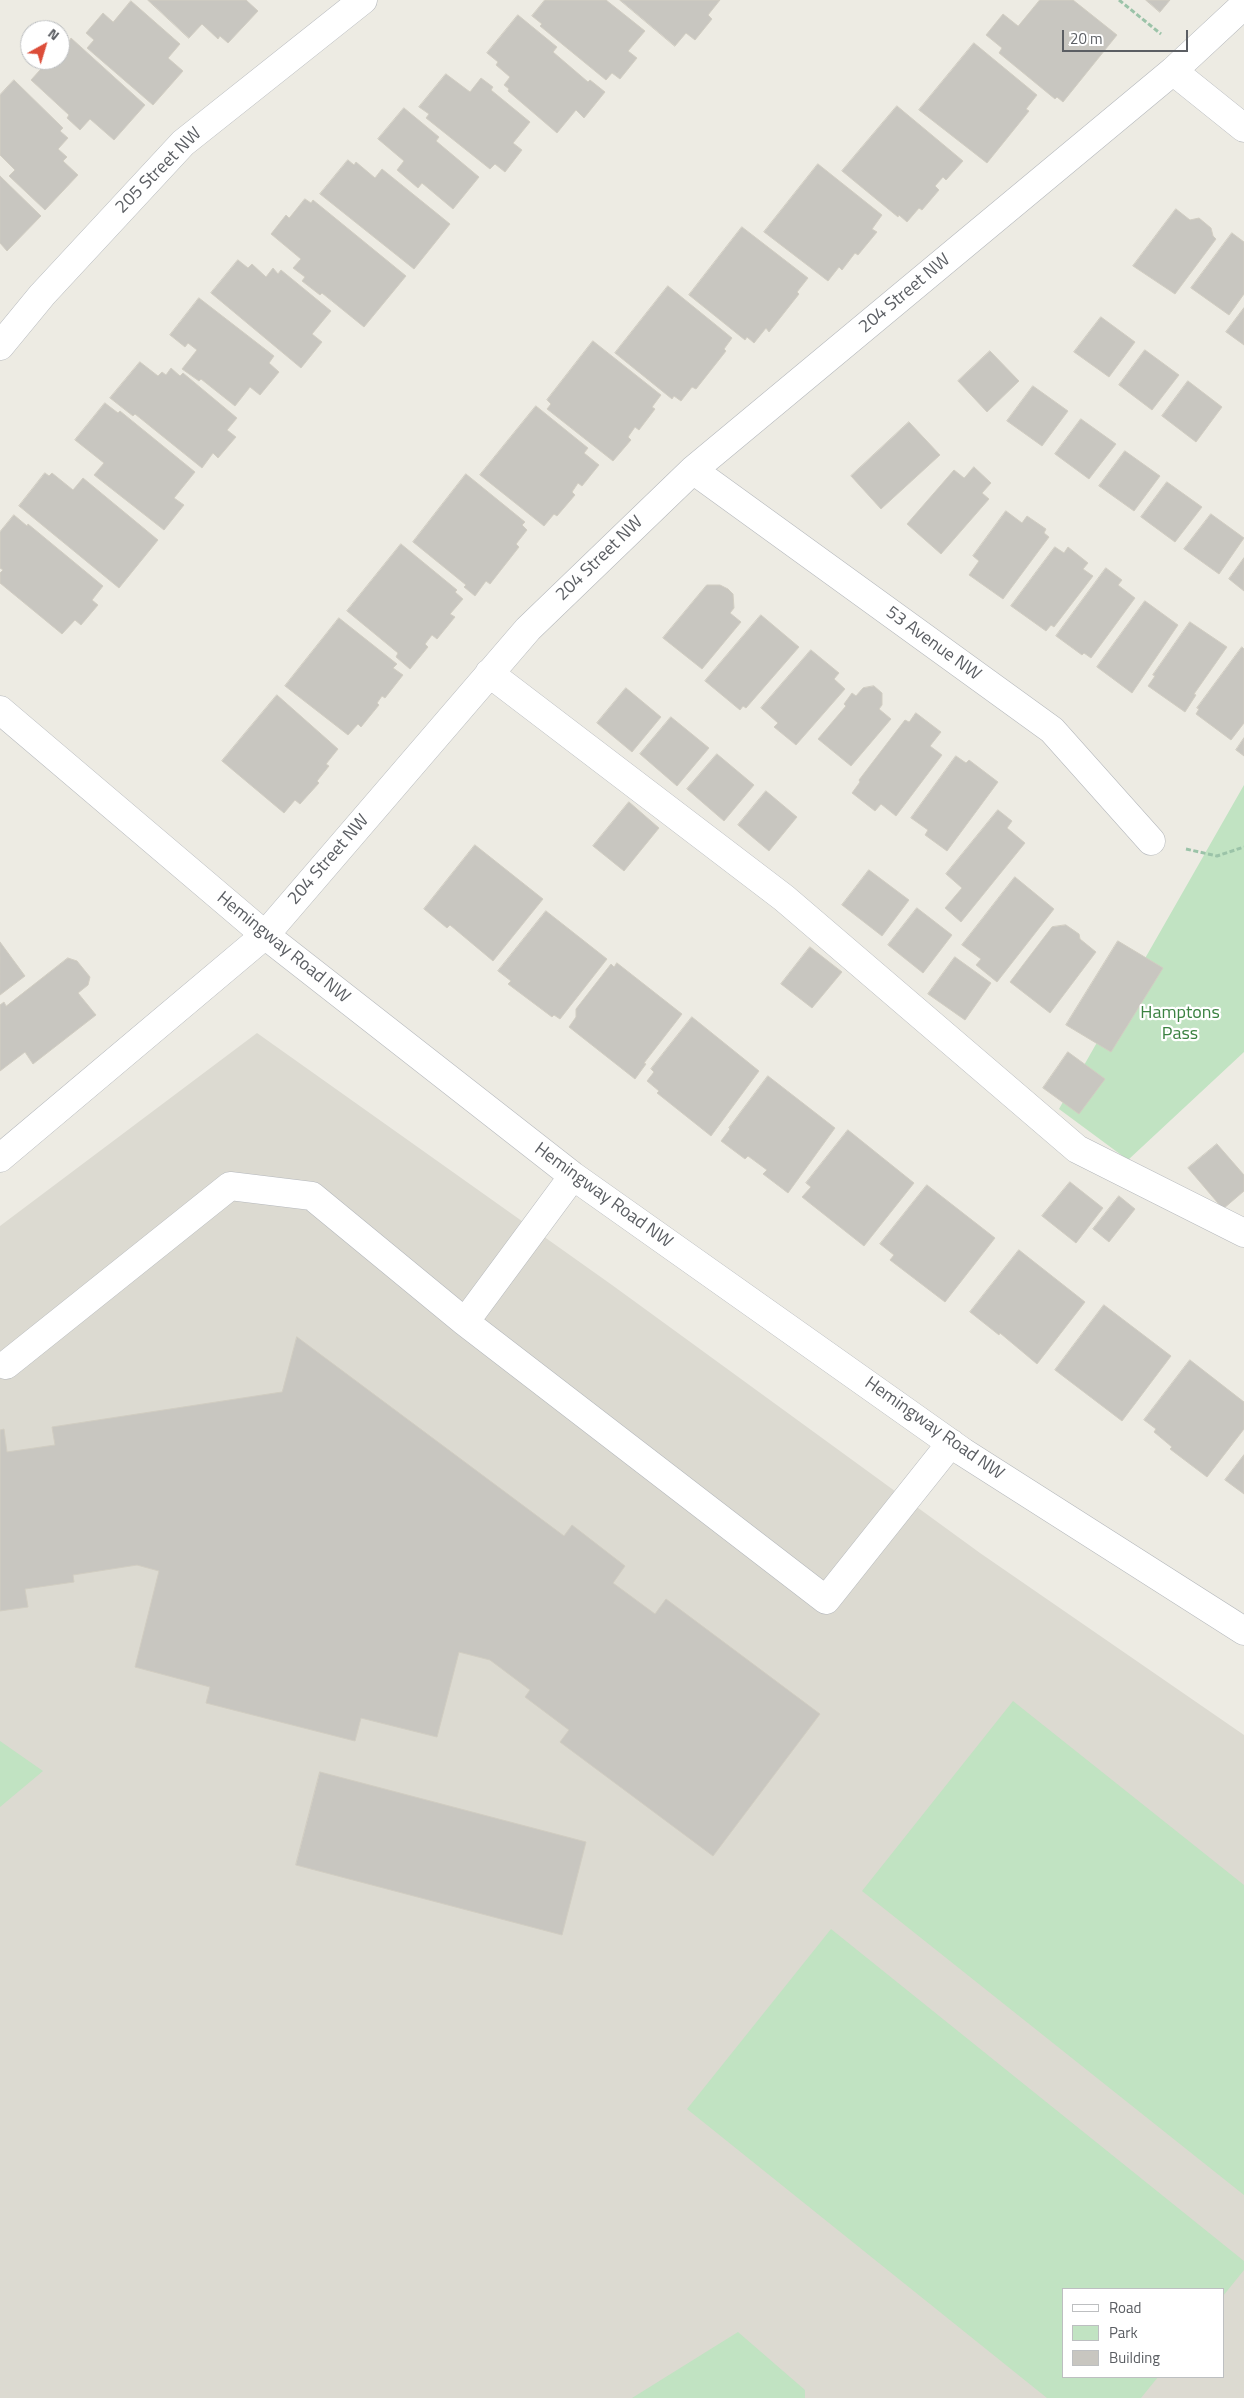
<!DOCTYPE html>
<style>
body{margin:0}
#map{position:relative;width:1244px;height:2398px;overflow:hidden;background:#edebe3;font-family:"Titillium Web",sans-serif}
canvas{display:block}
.legend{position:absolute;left:1062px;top:2288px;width:162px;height:90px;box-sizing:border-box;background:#fff;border:1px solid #bdbfc1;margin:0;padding:6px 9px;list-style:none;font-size:15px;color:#5b5e63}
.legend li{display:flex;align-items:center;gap:10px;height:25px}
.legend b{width:25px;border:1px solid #bdbfc1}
.north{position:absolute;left:20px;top:20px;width:50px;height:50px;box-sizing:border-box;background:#fff;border:1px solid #bdbfc1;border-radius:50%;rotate:39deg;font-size:14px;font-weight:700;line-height:20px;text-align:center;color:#5b5e63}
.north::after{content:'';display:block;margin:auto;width:18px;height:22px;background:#dc4d39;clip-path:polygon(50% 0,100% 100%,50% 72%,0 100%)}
.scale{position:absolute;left:1062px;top:30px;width:126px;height:22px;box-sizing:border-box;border:2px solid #5b5e63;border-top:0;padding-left:6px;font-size:15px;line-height:18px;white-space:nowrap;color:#5b5e63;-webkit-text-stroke:4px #fff;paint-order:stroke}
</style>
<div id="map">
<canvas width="1244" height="2398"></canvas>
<ul class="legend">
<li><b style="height:6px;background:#fff"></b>Road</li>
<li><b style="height:14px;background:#c1e3c2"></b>Park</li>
<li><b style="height:14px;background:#c8c6c0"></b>Building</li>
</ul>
<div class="north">N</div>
<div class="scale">20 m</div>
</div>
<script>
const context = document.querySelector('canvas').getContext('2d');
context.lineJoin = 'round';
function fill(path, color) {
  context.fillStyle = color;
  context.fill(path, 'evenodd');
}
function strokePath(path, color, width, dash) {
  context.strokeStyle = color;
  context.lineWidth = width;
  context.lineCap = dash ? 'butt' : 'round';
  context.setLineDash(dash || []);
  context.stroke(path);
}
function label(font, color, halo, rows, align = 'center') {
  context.font = font + ' "Titillium Web",sans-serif';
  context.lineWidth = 4.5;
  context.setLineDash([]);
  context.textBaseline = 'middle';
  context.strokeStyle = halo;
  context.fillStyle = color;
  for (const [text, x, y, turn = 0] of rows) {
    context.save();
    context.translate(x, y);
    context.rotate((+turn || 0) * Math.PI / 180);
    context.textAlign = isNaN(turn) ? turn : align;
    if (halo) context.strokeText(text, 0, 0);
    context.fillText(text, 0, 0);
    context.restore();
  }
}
fill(new Path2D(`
 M257,1033l355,252 368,268 264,182v663h-1244v-1172zM1063,2289h160v88h-160z`), '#dcdad1');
fill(new Path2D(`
 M1244,785v267l-116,108 -69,-51z
 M1013,1701l231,184v310l-382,-304z
 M0,1741l43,30 -43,36z
 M831,1929l413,332v9l-21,26v-7h-160v88h95l-17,21h-94l-360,-289z
 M738,2332l67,58v8h-173z`), '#c1e3c2');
const building = new Path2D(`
 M148,0h98l12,11 -30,32 -8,-7 -2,3 -16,-15 -13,14z
 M545,0h61l39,31 -17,20 9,7 -17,21 -8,-6 -6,7 -66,-54 2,-2 -10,-8z
 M620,0h100l-12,15 4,4 -17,21 -9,-7 -11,13z
 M1040,0h33l44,35 -54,67 -6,-5 -2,2 -56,-46 3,-5 -16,-13 17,-21 15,12z
 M1146,0h24l-10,12z
 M131,1l49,43 -12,14 15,13 -30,34 -66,-57 7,-8 -8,-7 17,-20 10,9z
 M518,15l39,32 -4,5 35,30 2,-2 15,12 -21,26 -8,-8 -19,23 -49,-42 1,-2 -5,-4 6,-8 -14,-12 2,-3 -11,-9z
 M60,36l8,7 3,-5 74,67 -31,35 -24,-21 -10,11 -13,-12 2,-3 -38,-35 18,-20h11z
 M974,43l63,52 -11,14 3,2 -42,52 -68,-53z
 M446,74l24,18 11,-14 12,9 -2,3 39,32 -17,21 9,7 -17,22 -10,-8 -5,5 -64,-51 3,-4 -10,-7z
 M14,80l49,48 -3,3 8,7 -10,11 9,8 -4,4 15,14 -33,35 -36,-34 6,-6 -15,-15v-60z
 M897,106l66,55 -17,19 -3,-3 -8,9 4,4 -17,20 -3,-2 -12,14 -8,-7 -1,2 -56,-46z
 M404,108l35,29 -3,4 43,36 -26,32 -31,-26 -4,5 -21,-18 7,-9 -26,-22z
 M348,160l6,5 2,-3 19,16 7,-9 68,55 -36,45 -94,-75z
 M818,164l64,51 -10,14 5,3 -19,23 -3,-2 -13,17 -3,-3 -11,14 -64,-49z
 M0,176l41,40 -34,35 -7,-8z
 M305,199l6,4 2,-3 93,76 -42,51 -42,-34 -2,2 -18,-14 3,-4 -12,-9 8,-9 -30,-25 15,-19 3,3z
 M1176,209l14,11 9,-2 12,10 2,8 3,3 -41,55 -42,-28z
 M742,227l66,51 -11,14 2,2 -30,38 -3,-4 -12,15 -7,-6 -2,3 -56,-45z
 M1232,233l12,9v52l-15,21 -38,-27z
 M238,260l10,8 4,-4 14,13 7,-9 5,6 3,-4 50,41 -19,23 10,8 -21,26 -90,-75z
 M668,286l64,52 -8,11 2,2 -30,38 -4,-2 -11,14 -7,-5 -2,3 -57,-46z
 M199,298l75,58 -5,7 10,9 -19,23 -10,-8 -15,19 -34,-27 -2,2 -17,-12 15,-19 -9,-7 -3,4 -15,-12z
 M1244,308v37l-18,-13z
 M1101,317l34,25 -26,35 -35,-25z
 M593,341l68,54 -9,12 3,2 -16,21 -4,-3 -7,10 3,3 -18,21 -66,-52 4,-5 -4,-4z
 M1145,350l34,25 -27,35 -33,-25z
 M990,351l29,30 -32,31 -29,-31z
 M140,362l18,14 4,-4 4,3 5,-7 9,8 3,-3 54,45 -10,12 9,7 -18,21 -5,-5 -11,15 -67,-54 -2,2 -23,-18z
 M1188,381l34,26 -26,35 -34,-26z
 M1033,386l35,25 -26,35 -35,-25z
 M105,403l13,10 2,-2 75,61 -21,26 10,7 -20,25 -70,-55 10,-12 -29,-23z
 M536,406l52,42 -4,5 15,12 -17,21 -4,-3 -6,9 3,3 -18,21 -3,-2 -10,12 -64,-51z
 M1081,419l35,25 -27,35 -34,-25z
 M909,422l31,33 -59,54 -30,-33z
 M1125,451l35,25 -26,35 -35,-25z
 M974,467l17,16 -9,10 7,6 -48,55 -34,-30 47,-54 10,8z
 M45,473l4,3 3,-3 21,17 10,-12 75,62 -39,48 -100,-82z
 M466,474l59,48 -3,3 5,5 -11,14 3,3 -29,37 -4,-3 -11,15 -11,-9 2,-2 -53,-43z
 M1167,482l35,25 -27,35 -34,-25z
 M1006,511l16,12 5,-7 19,13 -2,4 5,4 -46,62 -34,-24 10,-14 -6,-5z
 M1211,514l33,24 -25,36 -35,-25z
 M14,515l13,11 1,-2 75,62 -11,14 6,5 -17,20 -6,-5 -13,14 -62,-51v-10l3,-3 -3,-2v-36z
 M401,544l56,46 -2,2 8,7 -13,15 5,3 -18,22 -5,-4 -7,9 3,3 -18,22 -14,-12 2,-4 -51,-42z
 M1055,547l9,6 4,-6 20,16 -5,6 10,7 -39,51 -3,-2 -5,6 -35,-25z
 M1244,558v33l-15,-12z
 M1106,568l16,12 -4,5 17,13 -44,60 -7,-5 -2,2 -26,-19z
 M707,585h13l8,4 5,5 1,14 -4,5 11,9 -39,47 -39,-31z
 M1145,601l33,24 -46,68 -35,-26z
 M761,615l38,32 -53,61 -3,-2 -3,4 -35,-29z
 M339,618l58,46 -4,4 10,7 -18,23 -3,-2 -5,7 2,2 -18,22 -3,-3 -10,11 -63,-49z
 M1190,622l37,25 -33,47 2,1 -11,17 -37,-26 7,-10 -2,-1z
 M1242,647l2,2v74l-13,17 -35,-26 3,-5 -2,-1z
 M811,650l28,23 -5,6 11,10 -49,56 -22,-18 4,-4 -17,-15z
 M874,686l8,7v12l-3,4 12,10 -40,47 -33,-27 28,-33 -2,-2 8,-11 4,3 7,-8z
 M626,688l35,29 -29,35 -35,-29z
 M277,695l61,54 -12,15 3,2 -12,15 2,2 -19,21 -5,-4 -11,13 -62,-52z
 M916,713l25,19 -11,14 12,9 -46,61 -15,-12 -6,7 -23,-18 8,-11 -1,-2 46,-60 4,2z
 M671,717l38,31 -32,38 -37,-32z
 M1244,738v18l-8,-6z
 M717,754l37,31 -30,36 -37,-32z
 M956,756l10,7 3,-3 29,22 -51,69 -22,-16 3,-5 -17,-12z
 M766,791l31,26 -28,34 -31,-26z
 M629,802l30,26 -35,43 -31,-25z
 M998,810l14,11 -5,7 18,15 -64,79 -16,-14 17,-20 -16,-14z
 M475,845l68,54 -50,62 -43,-36 -3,3 -23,-19z
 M869,870l40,30 -27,36 -40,-31z
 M1015,877l39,32 -57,73 -21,-17 5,-6 -19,-14z
 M917,908l35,27 -29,38 -35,-28z
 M546,911l61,48 -47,60 -6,-4 -2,2 -44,-33 3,-3 -13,-10z
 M1066,925l13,9 1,5 16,13 -46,61 -40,-31 42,-55z
 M1118,941l45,27 -52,84 -45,-27z
 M0,942l25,34 -25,19z
 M810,947l32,25 -30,36 -31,-24z
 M955,957l36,26 -26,37 -37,-26z
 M68,958l9,3 13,16 -2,8 -10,8 18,22 -63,49 -8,-12 -25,19v-66l4,-3 2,4z
 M617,963l65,51 -38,49 2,1 -11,15 -66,-52 7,-10v-8l35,-45 3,3z
 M692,1017l67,54 -48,65 -54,-43 2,-2 -12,-10 7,-9 -3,-3z
 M1068,1052l37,27 -26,35 -36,-26z
 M768,1076l67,52 -47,65 -25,-19 4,-4 -19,-14 -3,3 -24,-18 9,-12 -1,-1z
 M848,1130l66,53 -50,63 -62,-49 9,-10 -5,-4z
 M1217,1144l27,31v16l-21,18 -35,-41z
 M1070,1182l33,26 -27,35 -34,-27z
 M927,1185l68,53 -50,64 -55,-42 4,-5 -14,-11z
 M1119,1196l16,13 -26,33 -16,-13z
 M1019,1250l66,52 -48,62 -37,-31 -1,2 -29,-23z
 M1104,1305l67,51 -49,65 -67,-51z
 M297,1337l267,199 8,-11 53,41 -12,17 42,31 11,-15 154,115 -107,142 -153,-114 9,-12 -44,-33 5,-7 -40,-30 -31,-8 -22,85 -76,-19 -6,23 -149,-38 4,-16 -75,-20 24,-96 -22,-6 -64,10 1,7 -49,7 3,18 -28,4v-181l4,-1 3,23 48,-7 -3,-18 230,-35z
 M1190,1360l54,42v27l-37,48 -37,-28 2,-2 -18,-15 2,-3 -12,-9z
 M1244,1455v39l-19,-14z
 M320,1772l266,70 -24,93 -266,-70z`);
fill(building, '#c8c6c0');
strokePath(building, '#d1cdc2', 1);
const minor = new Path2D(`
 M1173,71l71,57
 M0,346l42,-51 141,-152 180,-143
 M693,470l359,260 99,111
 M489,673l295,225 293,251 167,84
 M0,710l265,225 308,241 390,276 281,179
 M0,1158l265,-223 263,-306 165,-159 480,-399 71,-66
 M465,1322l361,278 125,-157
 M6,1365l224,-179 82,10 153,126 108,-146`);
strokePath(minor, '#b5b8bc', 29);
strokePath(new Path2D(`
 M1119,0l42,34
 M1186,849l31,7 27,-9`), '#9bc3a8', 3, [5, 2.5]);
strokePath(minor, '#fff', 28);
label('18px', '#5b5e63', '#fff', [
 ["205 Street NW",159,171,-45],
 ["204 Street NW",905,294,-40],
 ["204 Street NW",600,559,-44],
 ["53 Avenue NW",933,644,36],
 ["204 Street NW",329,860,-49],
 ["Hemingway Road NW",283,948,39],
 ["Hemingway Road NW",603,1196,36],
 ["Hemingway Road NW",934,1429,35]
]);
label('18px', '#3b8241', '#fff', [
 ["Hamptons",1180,1014],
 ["Pass",1180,1035]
]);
</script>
